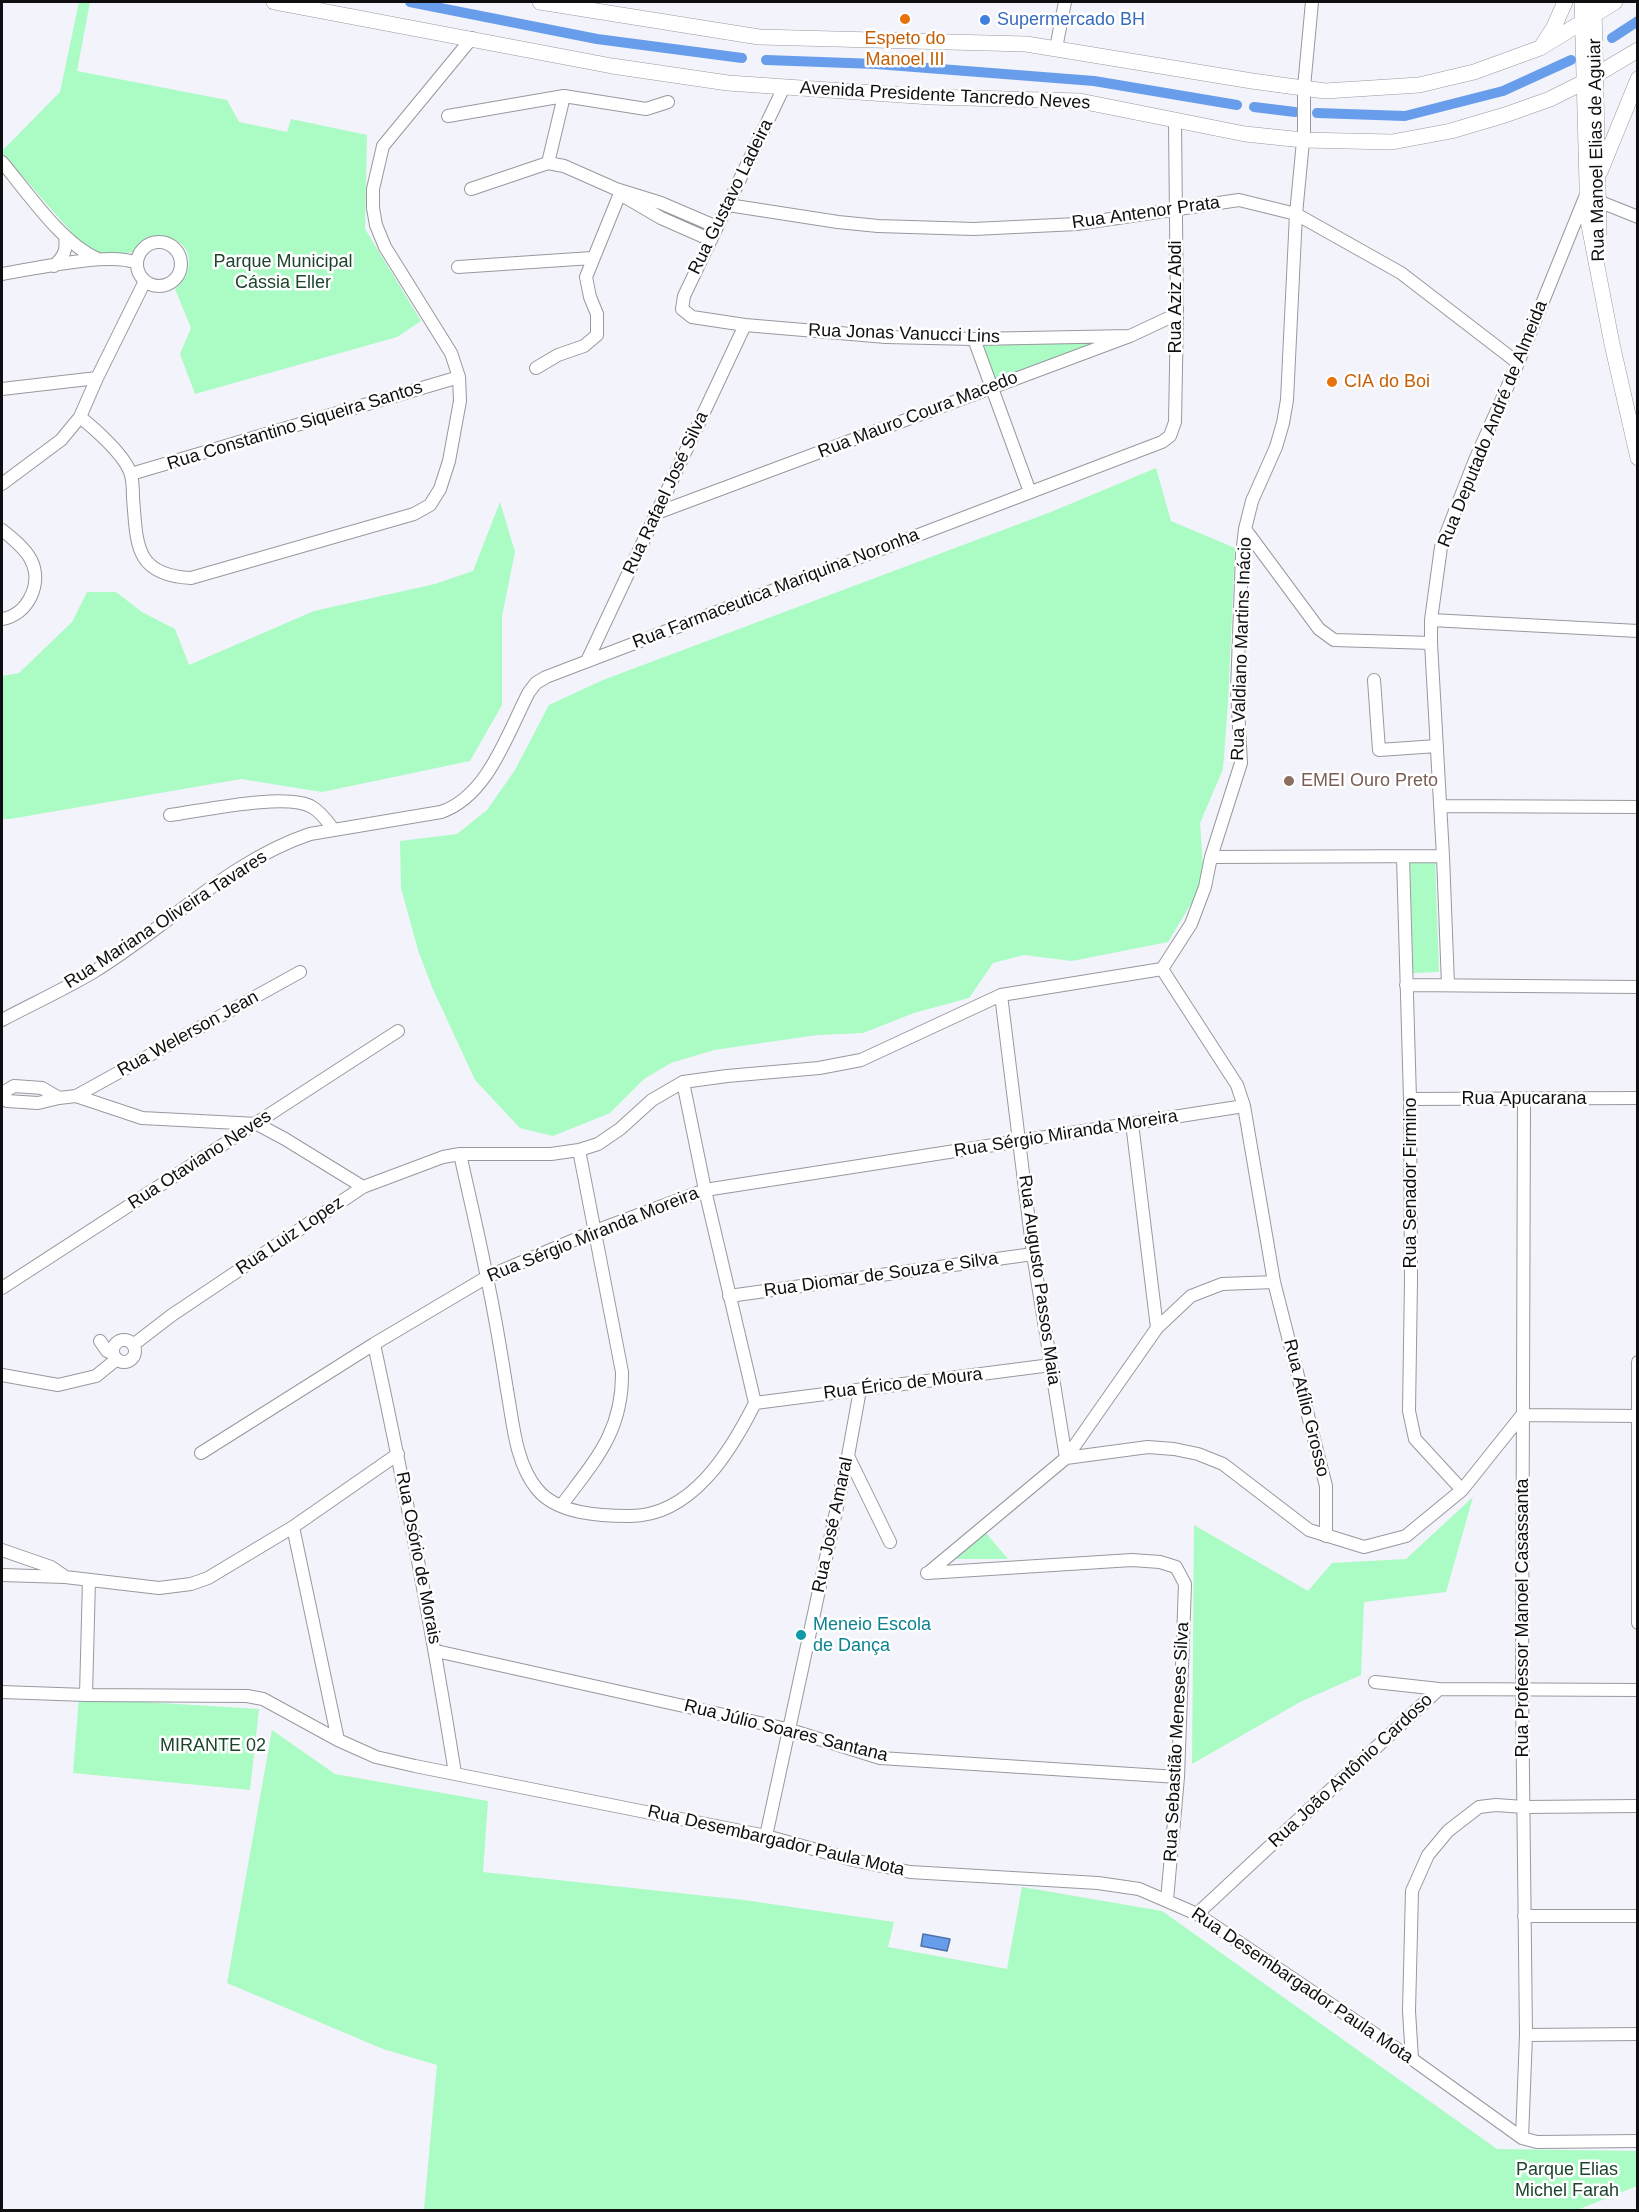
<!DOCTYPE html>
<meta charset="utf-8">
<style>
body{margin:0}
#map{position:relative;width:1639px;height:2212px;overflow:hidden;background:#f3f3fb;font-family:Helvetica,sans-serif}
canvas{display:block}
.frame{position:absolute;inset:0;border:3px solid #0f0f11;pointer-events:none}
</style>
<div id="map">
<canvas width="1639" height="2212"></canvas>
<div class="frame"></div>
</div>
<script>
const context = document.querySelector('canvas').getContext('2d');
context.lineJoin = 'round';
function fill(path, color) {
  context.fillStyle = color;
  context.fill(path, 'evenodd');
}
function strokePath(path, color, width, dash) {
  context.strokeStyle = color;
  context.lineWidth = width;
  context.lineCap = dash ? 'butt' : 'round';
  context.setLineDash(dash || []);
  context.stroke(path);
}
function label(font, color, halo, rows, align = 'center') {
  context.font = font + ' Helvetica,sans-serif';
  context.lineWidth = 5;
  context.setLineDash([]);
  context.textBaseline = 'middle';
  context.strokeStyle = halo;
  context.fillStyle = color;
  for (const [text, x, y, turn = 0] of rows) {
    context.save();
    context.translate(x, y);
    context.rotate((+turn || 0) * Math.PI / 180);
    context.textAlign = isNaN(turn) ? turn : align;
    if (halo) context.strokeText(text, 0, 0);
    context.fillText(text, 0, 0);
    context.restore();
  }
}
fill(new Path2D(`
 M79,2h11l-13,69 150,29 12,22 48,10 4,-13 76,16 -2,94 56,92 -24,16 -202,57 -15,-40 11,-26 -16,-39c20,-16 20,-49 -10,-51 -12,-1 -16,5 -24,11 -6,4 -35,8 -41,7 -4,-1 -9,-5 -13,-6l-85,-97v-2l58,-59z
 M1130,336l-137,51 -19,-48z
 M1156,468l15,53 64,27 -7,154 -5,67 -23,54 4,59 -36,60 -96,19 -48,-6 -31,8 -24,35 -55,15 -51,20 -46,2 -103,15 -43,13 -27,16 -34,34 -57,23 -33,-8 -45,-48 -43,-93 -14,-37 -17,-62 -1,-47 57,-7 30,-24 28,-40 34,-65 54,-25 448,-168z
 M500,502l15,50 -13,64v89l-32,56 -148,31 -81,-13 -231,40h-8v-143l17,-3 53,-51 15,-30h29l26,20 33,17 14,36 125,-54 121,-27 38,-13z
 M1435,859l4,113 -26,1 -3,-113z
 M1473,1497l-27,95 -82,10 -3,73 -61,27 -108,62 2,-239 114,66 24,-28 74,-4z
 M985,1532l23,27h-57z
 M79,1698l180,11 -9,81 -177,-17z
 M272,1730l63,44 153,27 -5,71 261,28 150,22 -6,25 119,22 15,-82 140,24 335,238 140,2v35l-60,24h-1153l13,-145 -54,-16 -156,-66z`), '#aafbc4');
const water = new Path2D(`
 M923,1934l27,5 -3,12 -26,-5z`);
fill(water, '#679deb');
strokePath(water, '#4d72aa', 1.5);
strokePath(new Path2D(`
 M410,2l187,37 145,19
 M1612,38l26,-17
 M766,60l110,4 218,17 143,24
 M1254,107l41,5
 M1317,113l88,3 98,-25 68,-31`), '#679deb', 10);
const minor = new Path2D(`
 M1056,48l9,-46
 M784,87l-100,209 -2,13 10,8 53,8 141,12 88,2 156,-3
 M448,116l116,-20 82,13 22,-7
 M2,162c26,31 59,81 96,97
 M548,163l16,-67
 M471,189l77,-26 16,3 52,23 45,14 56,24
 M625,197l36,21 50,22
 M1598,201l40,16
 M728,205l110,17 40,4 96,3 103,-5 162,-24 57,14 105,59 117,90
 M137 264a22 22 0 1 1 44 0a22 22 0 1 1-44 0Z
 M54,266c10,-10 13,-15 11,-30
 M458,267l134,-9
 M2,274c31,-5 109,-23 135,-11
 M974,339l56,153
 M536,368l22,-13 26,-9 13,-11v-21l-7,-17 -4,-20 35,-86
 M2,389l95,-11
 M80,417c15,12 46,39 51,58 2,7 2,16 2,23 4,46 1,77 58,80l223,-64 16,-9 10,-16 9,-28 11,-60 -1,-24 -8,-24 -66,-106 -9,-22 -3,-17v-19l10,-43 89,-108
 M131,474l328,-97
 M2,484l59,-44 19,-23 17,-39 48,-97
 M657,513l473,-177 47,-22
 M1245,529l74,100 15,11 97,3
 M2,530c10,8 23,18 29,30 12,23 -3,55 -29,59
 M1431,620l207,11
 M587,661l158,-336
 M1374,680l5,70 58,-4
 M1440,806l198,1
 M170,815c31,-4 117,-23 142,-8 9,5 16,15 22,23
 M1211,857l232,-1
 M1403,857l7,242 1,181 -2,131 6,28 47,51
 M1162,969l29,-45 14,-37 6,-30 30,-94 -4,-72 5,-136 3,-26 7,-28 24,-54 7,-24 4,-23 9,-186 8,-83v-44l8,-85
 M1162,969l75,116 7,21 30,176 52,204v50
 M1406,985l232,2
 M1448,985l-5,-129 -12,-213v-23l10,-73 34,-87 43,-97 68,-168
 M1001,995l32,259 33,204 82,-11 26,2 24,5 25,10 86,66 55,17 42,-11 56,-46 60,-75 116,1
 M2,1020c30,-16 63,-31 93,-49 72,-44 134,-110 215,-137l131,-22c47,-16 66,-78 88,-120l7,-9 10,-6 616,-235 8,-6 5,-14 2,-108 -2,-192
 M14,1086l28,2 17,10 -21,5 -31,-2 -3,-3v-6z
 M76,1096l224,-124
 M59,1098l17,-2 66,22 115,6 28,15 78,48
 M1410,1099l228,-1
 M1132,1123l25,205
 M460,1154c9,41 19,82 27,124 8,37 14,74 20,112 6,32 8,72 30,99 20,25 63,27 93,27 62,0 101,-65 125,-113l-50,-213 -22,-108
 M2,1288l396,-257
 M729,1296l304,-42
 M113 1351a11 11 0 1 1 22 0a11 11 0 1 1-22 0Z
 M100,1341l7,10 6,3
 M374,1344c31,143 58,285 81,429
 M133,1345l39,-30 191,-128 80,-30 17,-3h91l28,-4 19,-6 22,-15 32,-29 31,-18 44,-6 92,-8 42,-8 140,-65 161,-26
 M1638,1362v261
 M2,1375l56,10 38,-9 21,-17
 M755,1403l296,-38
 M201,1453l173,-109 113,-67 108,-46 110,-41 539,-84
 M848,1456l42,86
 M561,1506c34,-46 62,-74 61,-134l-43,-222
 M293,1527l45,213
 M2,1550l49,17 13,9
 M927,1573l205,-13 28,2 16,5 9,17 -7,193 -11,123
 M928,1573l138,-115 91,-130 34,-32 31,-12 52,-2
 M2,1575l63,2 94,11 32,-4 17,-6 85,-51 105,-73
 M436,1651l351,78 93,29 298,19
 M1375,1682l64,7
 M2,1692l84,3 161,1 16,3 75,41 38,17 39,9 351,70 87,24 57,12 188,11 41,6 58,25 215,145 110,79 15,4 101,-1
 M86,1695l3,-115
 M766,1836l82,-380 12,-66
 M1197,1914l242,-225 199,1
 M1524,1916h114
 M1526,2035l112,-1
 M1412,2059l-3,-48 3,-120 16,-36 20,-24 31,-24 17,-2 28,2 114,-1
 M1522,2138l4,-103 -4,-346 2,-590`);
const major = new Path2D(`
 M274,2l338,64 116,17 203,14 149,4 165,33 58,6 89,2 59,-11 54,-16 45,-16 34,-17 54,-32
 M540,2l219,35 267,7 226,37 73,10 94,-6 55,-13 66,-24 75,-46
 M1582,2l6,218 24,124 26,114
 M1594,7l5,225
 M1543,44l11,-17 11,-25
 M1600,172l38,-93`);
strokePath(minor, '#98999f', 14);
strokePath(major, '#98999f', 16);
strokePath(minor, '#fff', 12);
strokePath(major, '#fff', 15);
for (const [x, y, r, color] of [
 [905,19,6,"#e8710a"],
 [985,20,6,"#3f7fe0"],
 [1332,382,6,"#e8710a"],
 [1289,781,6,"#8d6e63"],
 [801,1635,6,"#0f9aa8"]
]) {
  const dot = new Path2D();
  dot.arc(x, y, r, 0, 2 * Math.PI);
  context.fillStyle = color;
  context.fill(dot);
  strokePath(dot, '#fff', 2);
}
label('18px', '#366cbe', '#fff', [
 ["Supermercado BH",997,20]
], 'left');
label('18px', '#c56008', '#fff', [
 ["Espeto do",905,39],
 ["Manoel III",905,60],
 ["CIA do Boi",1344,382,"left"]
]);
label('18px', '#0f0f11', '#fff', [
 ["Avenida Presidente Tancredo Neves",945,96,3],
 ["Rua Manoel Elias de Aguiar",1597,150,-91],
 ["Rua Gustavo Ladeira",731,197,-64],
 ["Rua Antenor Prata",1146,213,-8],
 ["Rua Aziz Abdi",1176,297,-90],
 ["Rua Jonas Vanucci Lins",904,334,2],
 ["Rua Mauro Coura Macedo",918,415,-21],
 ["Rua Deputado André de Almeida",1493,424,-68],
 ["Rua Constantino Siqueira Santos",295,426,-17],
 ["Rua Rafael José Silva",666,493,-65],
 ["Rua Farmaceutica Mariquina Noronha",776,589,-21],
 ["Rua Valdiano Martins Inácio",1242,649,-88],
 ["Rua Mariana Oliveira Tavares",166,920,-33],
 ["Rua Welerson Jean",188,1034,-29],
 ["Rua Apucarana",1524,1099],
 ["Rua Sérgio Miranda Moreira",1066,1134,-9],
 ["Rua Otaviano Neves",200,1160,-33],
 ["Rua Senador Firmino",1411,1183,-90],
 ["Rua Sérgio Miranda Moreira",593,1235,-22],
 ["Rua Luiz Lopez",290,1236,-34],
 ["Rua Diomar de Souza e Silva",881,1275,-8],
 ["Rua Augusto Passos Maia",1039,1280,82],
 ["Rua Érico de Moura",903,1384,-7],
 ["Rua Atílio Grosso",1306,1408,76],
 ["Rua José Amaral",833,1525,-78],
 ["Rua Osório de Morais",418,1558,79],
 ["Rua Professor Manoel Casassanta",1523,1618,-90],
 ["Rua Júlio Soares Santana",786,1731,14],
 ["Rua Sebastião Meneses Silva",1177,1742,-87],
 ["Rua João Antônio Cardoso",1351,1771,-43],
 ["Rua Desembargador Paula Mota",776,1841,13],
 ["Rua Desembargador Paula Mota",1302,1986,34]
]);
label('18px', '#1d452c', '#fff', [
 ["Parque Municipal",283,262],
 ["Cássia Eller",283,283],
 ["MIRANTE 02",213,1746],
 ["Parque Elias",1567,2170],
 ["Michel Farah",1567,2191]
]);
label('18px', '#785e54', '#fff', [
 ["EMEI Ouro Preto",1301,781]
], 'left');
label('18px', '#0d838f', '#fff', [
 ["Meneio Escola",813,1625],
 ["de Dança",813,1646]
], 'left');
</script>
